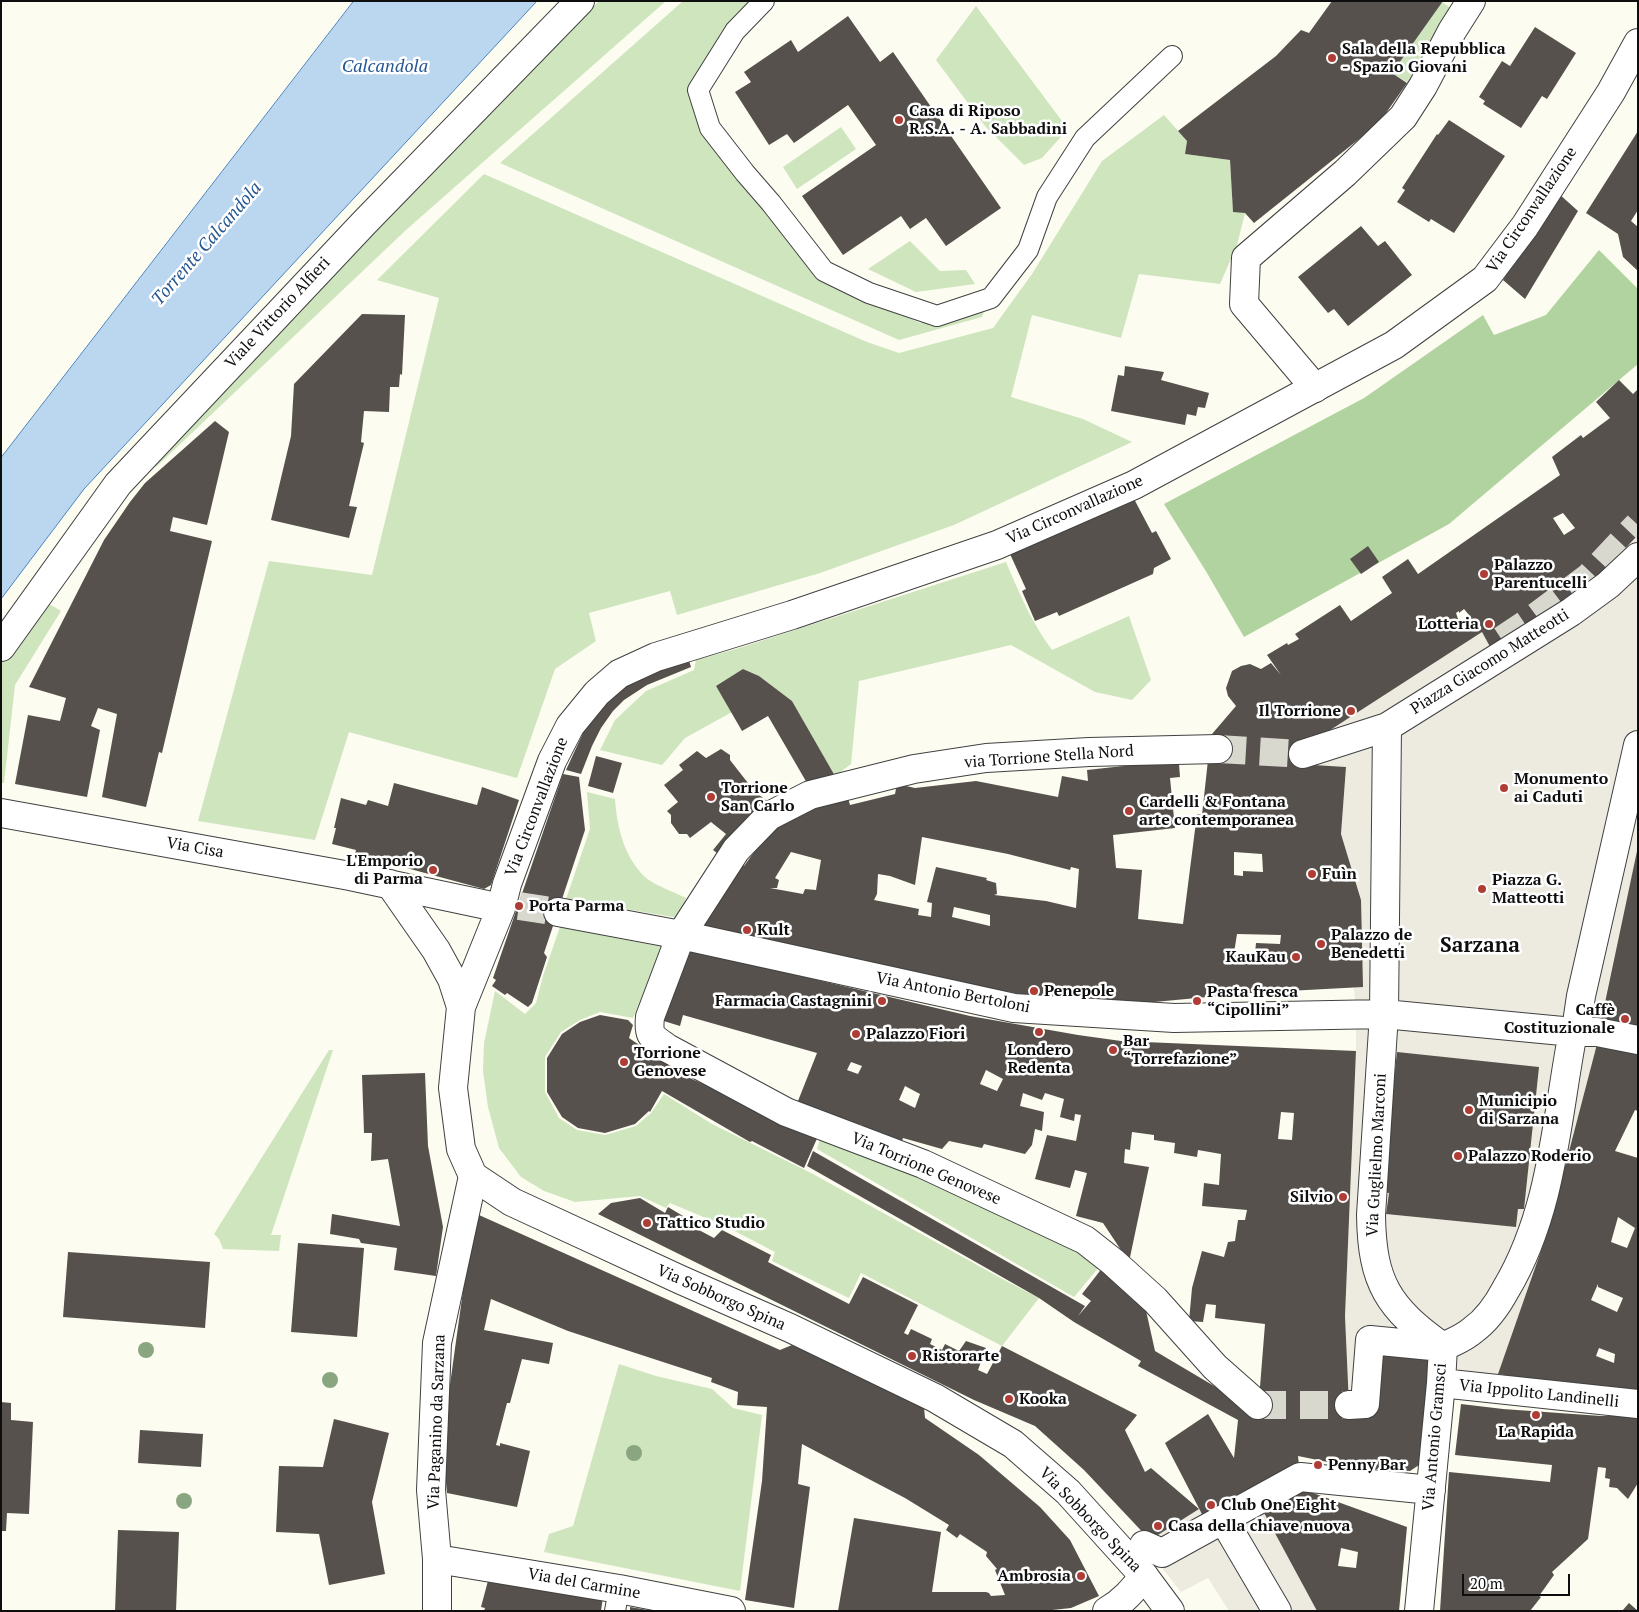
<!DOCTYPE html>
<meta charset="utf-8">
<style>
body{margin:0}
#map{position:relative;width:1639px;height:1612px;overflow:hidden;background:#fdfcf1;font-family:"PT Serif",serif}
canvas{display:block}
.frame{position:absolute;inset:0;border:2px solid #0e0e0e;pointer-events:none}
.scale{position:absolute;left:1462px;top:1574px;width:108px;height:22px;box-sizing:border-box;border:2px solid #0e0e0e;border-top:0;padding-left:6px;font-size:15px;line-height:18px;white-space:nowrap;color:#0e0e0e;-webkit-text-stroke:4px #fff;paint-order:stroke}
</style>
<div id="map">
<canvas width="1639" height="1612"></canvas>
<div class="frame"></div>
<div class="scale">20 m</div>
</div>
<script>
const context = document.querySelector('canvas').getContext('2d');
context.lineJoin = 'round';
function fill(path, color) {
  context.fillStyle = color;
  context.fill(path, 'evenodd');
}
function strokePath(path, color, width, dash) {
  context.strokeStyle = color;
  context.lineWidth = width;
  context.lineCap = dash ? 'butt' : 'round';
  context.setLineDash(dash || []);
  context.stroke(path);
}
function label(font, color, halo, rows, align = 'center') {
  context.font = font + ' "PT Serif",serif';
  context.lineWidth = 5;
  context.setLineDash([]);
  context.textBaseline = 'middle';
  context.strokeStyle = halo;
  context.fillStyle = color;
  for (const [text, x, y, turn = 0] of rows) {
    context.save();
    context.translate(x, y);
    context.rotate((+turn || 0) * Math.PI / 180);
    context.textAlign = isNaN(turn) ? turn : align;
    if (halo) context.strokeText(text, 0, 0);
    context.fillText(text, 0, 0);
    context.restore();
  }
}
fill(new Path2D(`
 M599,1h67l-260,229 -250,237 -5,-6z
 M683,1h70l-63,92 11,40 118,145 101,45 66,-18 -4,12 -83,23 -399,-177z
 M1442,2l13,9 -43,74 -20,-12z
 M976,6l92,123 -26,29 -18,7 -39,-39 -49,-66z
 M1164,115l23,26 -2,13 45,6 3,51 12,2 -8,32 -17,39 -81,-10 -18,64 -89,-23 -21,82 72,22 49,23 -178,83 -134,48 -143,42 -7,-24 -81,22 7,28 -41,28 -38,109 -168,-46 -34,108 -117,-19 71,-260 103,14 67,-277 -62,-18 107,-106 383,168 32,11 94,-25 39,-54 70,-113z
 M841,127l15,22 -59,40 -14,-22z
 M910,241l30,30 26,-1 9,14 -59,8 -48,-23z
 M1006,562c13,31 26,61 46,88l77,-34 22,64 -19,20 -37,-8 -84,-47 -152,36 -8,83 -16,12 -43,-75 -33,-25 -16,-7 -11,43 -47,26 -23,27 -62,-15 15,-30 31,-29 48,-21 2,-10 40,-11z
 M44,601l17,10 -46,74 -11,98h-3v-119z
 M587,792l28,7c2,28 9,58 30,78 7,7 31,16 41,21l-7,20 -113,-19 24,-70z
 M560,927l103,20 -30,71 -33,-6 -20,8 -19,12 -16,25v35l14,26 18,12 28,5 31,-9 15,-13 13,-19 48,30 101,50 193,107 33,17 -37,48 -141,-73 -12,25 -77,-37 3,-9 -50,-26 -55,-23 -4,5 -26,-12 -65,6 -31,-11 -23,-14 -22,-29 -11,-41 -5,-36 1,-28 11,-52 30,23 11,-11 7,-27z
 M329,1050h4l-62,185h10l-2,16 -56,-2 -4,-10 -5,-5z
 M820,1139l56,19 87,37 118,57 18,15 -25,30 -257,-148z
 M619,1364l37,12 56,13 21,19 29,7 -22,176 -196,-39 5,-18 24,-8z`), '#cee5be');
fill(new Path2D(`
 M1599,250l39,39v75l-189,160 -205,113 -37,-64 -43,-69 200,-106 119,-83 11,20 52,-20z`), '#b1d39f');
fill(new Path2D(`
 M1638,535v312l-33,153 -8,44 -48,184 -51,146 -69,-5 -80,36 -4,-89 11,-265v-37l-2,-27 7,-87 -20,-66 5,-67 -48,-3 9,-19 175,-113zM1389,1193l135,16h-6l-2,18 -130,-13z
 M1199,1509l64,2 54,100h-88l-21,-33 -27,14 -37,-47 6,-5z`), '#edebe0');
const water = new Path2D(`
 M354,1h183l-453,488 -83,110v-141z`);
fill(water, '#bbd6ef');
strokePath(water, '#4a83be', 1);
fill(new Path2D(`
 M1332,1h111l-51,72 15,10 -28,40 -125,100 -9,-10 -12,-1 -3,-52 -45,-6 2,-13 -9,-10 98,-75 25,-26 8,3z
 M848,16l32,46 13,-10 108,156 -55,38 -20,-28 -16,11 -9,-13 -58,39 -41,-59 74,-51 -28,-40 -54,38 -7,-9 -18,11 -34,-53 16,-10 -7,-10 47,-32 7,12z
 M1535,27l41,26 -29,46 -5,-3 -21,32 -38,-24 2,-3 -6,-4 23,-36 8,5z
 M1449,120l56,36 -51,77 -23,-14 -2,3 -32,-20 8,-12 -3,-2 35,-54 1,1z
 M1638,131v79l-7,11 7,6v44l-15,-14 -5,-23 -32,-21z
 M1558,193l20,18 -53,88 -22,-19z
 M1361,226l17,20 7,-5 27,34 -64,51 -14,-17 -6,4 -30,-36z
 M362,314l43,1 -3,60 -2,-1 -1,13h-9l-1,25 -25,-1 -3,31 3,1 -15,63 8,1 -8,31 -78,-18 20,-84 3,-52z
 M1125,366l39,6 -3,8 48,13 -4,15 -7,-1 -2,9 -9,-2 -2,11 -74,-14 7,-36 6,1z
 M1619,380l14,14 5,-5v146l-46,48 -98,71 -12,-22 -175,113 -9,19 48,3 -5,67 20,66 2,87 -113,6 -117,11 -72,-2 -196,-38 -170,-37 46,-63 3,2 16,-22 -4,-1 40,-32 52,-13 2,7 45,-11 2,-10 18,4 61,-7 82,16 4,-21 26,5 -1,-11 82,-9 1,4 9,-1 1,13 -10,1 5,50 -62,7 3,33 26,2 -4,49 45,5 14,-110 5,1 6,-55 11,-20 -7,-6 24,-28 -8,-10 -2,-8 6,-17 9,-5 9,-2 11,5 10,-6 10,12 -14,-20 20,-12 1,2 11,-6 -4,-5 45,-29 11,16 41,-28 -10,-16 26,-18 10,15 142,-99 -8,-18 29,-22 2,3 27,-20 -14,-16zM1563,513l12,15 -11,7 -11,-17zM1464,609l5,6 -10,7 -3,-9 3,-2v2zM922,837l86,17 62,16 1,-3 8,2 -3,39 -30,-7 -52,-6 3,-1 -1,-11 -10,-3 1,-2 -51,-11 -9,35 5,1 -1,14 -13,-2 1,-6 -45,-9 3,-6 1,-20 12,2 25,9zM791,852l30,8 -5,30 -11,-1 -2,5 -33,-6h7l2,-8 -4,-2zM1234,852l28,2 1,18 -20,-1v5l-9,-1zM954,907l36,8v11l-38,-9zM1237,934l44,1 -1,9 -24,-1 -1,10h-21z
 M215,421l14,11 -22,93 -34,-8 -3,14 42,10 -50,212 -3,-1 -13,55 -44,-10 15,-83 -19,-6 -7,18 9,4 -13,67 -72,-13 13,-69 32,6 6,-23 -37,-11 75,-147 26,-38 15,-19z
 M1133,497l19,36 4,-2 15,28 -17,9 -1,6 -94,42 -2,-4 -22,9 -13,-30 4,-2 -16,-35z
 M1368,546l11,16 -18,12 -11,-15z
 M688,657l3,10 -44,18 -23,15 -11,11 -12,17 -9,18 -11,28 -15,-4 23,-50 25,-30z
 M743,669l16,7 33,25 43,75 -28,7 -39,-67 -26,15 -26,-45z
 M721,749l9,6v5l25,32 15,11 -49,53 -8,-6 13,-16 -15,-12 -21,16 -3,-4h-8l-8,-11v-8l-4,-4 11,-9 -14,-17 19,-15 -4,-5 18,-14 9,7z
 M596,756l26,7 -9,30 -25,-7z
 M563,774l16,3 6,53 -41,123 3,4 -15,46 -4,4 -21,-14 -2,2 -13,-9 4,-6 -3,-2z
 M394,783l83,22 5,-18 37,13 -28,85 -7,4 -129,-35 1,-4 -24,-6 4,-16h-2l7,-30 25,7 2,-5 20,6z
 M1637,851h1v181l-38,-6z
 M682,948l288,68 108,19 43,6 235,10 -11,265 4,89 31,-57 49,6v31l-10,80 -9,6 -53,-3 -59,-12 1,9 -95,53 -39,-75 43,-29 26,44 4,-38 -100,-54 3,-5 -67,-39 -35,-24 -232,-132 6,-15 272,155 -7,10 13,-15 -9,-7 21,-27 42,39 10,45 103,61 7,-88 -50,-6 1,-13 -10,-1 -3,18 -14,-1 3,-33 10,-37 22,6 4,-15 7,-1 3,-21h7l2,-10 -45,-4 2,-23 15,2 2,-31 -23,-4 -1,7 -23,-4 1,-10 -21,-3v-5l-22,-3 -2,18 -5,-1 -1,14 25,4 -20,95 -26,-39 -27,-7 11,-43 -12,-3 -5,18 -35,-9 12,-44 29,6 5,-26 -6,-1 -1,7 -14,-4 4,-18 -19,-6 -3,7 -19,-7 -3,13 24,6 -2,19 -7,-2 -3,16 -7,9 -41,-10 -2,4 -33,-7 -7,8 -39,-11 -3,9 -41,-13 3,-9 -66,-19 21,-53 -134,-38 -3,11 -26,-8zM851,1062l11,4 -4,8 -11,-4zM986,1070l17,9 -6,12 -17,-7zM905,1086l15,8 -5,14 -16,-8zM1281,1112l13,1 -2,27 -14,-1z
 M600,1015l28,5 5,5 -4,13 56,38 134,58 -15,34 -52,-27 -2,1 -88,-51 -12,21 -1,-1 -14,13 -30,9 -27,-5 -16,-11 -15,-25v-34l15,-24 18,-12z
 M1597,1044l41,8v59l-3,-1 -20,41 23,7v232l-18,3 -122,-19 51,-146zM1618,1217l17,11 -8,20 -16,-6zM1598,1284v3l25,11 -6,14 -26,-12zM1599,1348l16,6 -1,9 -18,-7z
 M1397,1052l142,15 -15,142h-6l-2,18 -130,-13 3,-21 -7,-1z
 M425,1073l3,73 15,81 -7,49 -42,-6 3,-22 -36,-5 -2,-4 -29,-5 2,-20 68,12 -12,-67 -17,2 1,-28h-8l-2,-58z
 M640,1198l25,15 3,-6 15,9 -3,4 34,18 8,-8 49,25 -3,7 81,42 14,-27 55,28 -14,28 4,2 3,-6 21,10 -2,5 12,6 3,-6 14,7 7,-10 20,7 -8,22 9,4 15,-28 135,69 -12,15 20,42 6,-4 48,41 -49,31 -66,-70 -49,-44 -61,-26 -376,-186 13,-11z
 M479,1215l301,135 12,-5 132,62 1,11 54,37 61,52 30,33 29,56 -28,12 -28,3h-205l16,-93 87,14 -9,60h54l3,1 2,3 14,-1 -10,-25 2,-1 -11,-13 1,-4 -27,-18 -3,4 -11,-8 3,-5 -44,-27 -103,-54 -4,40 12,3 -16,121 -49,-8 17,-119 5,-74 -30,-2 1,-13 -27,-10 1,-4 -144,-47 -77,-32 -7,31 69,13 -4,21 -27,-5 -12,44h-3l-11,42 4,1v-3l30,8 -13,56 -70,-14 -5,-51 31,-223z
 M298,1243l66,5 -7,89 -66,-5z
 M68,1252l142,10 -5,66 -142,-11z
 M1,1402l10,1v17l22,2 -4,92 -22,-1 -1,18h-5z
 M1461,1404l42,5 98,7h37v67l-10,16 -11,-11 -8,-1 1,-8 -5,-1 1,-10 -8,-1 -10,72 -36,33 2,3 -15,21 2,1 -11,14h-90l9,-139 101,10 2,-17 -97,-10z
 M334,1419l55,14 -17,69 13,72 -56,11 -10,-51 -43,-2 3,-66 44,1z
 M140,1430l63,4 -2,33 -63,-4z
 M1302,1489l105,38 -8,84h-82l-54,-100zM1341,1548l17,4 -2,16 -18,-2z
 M118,1530l61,2 -3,79h-61z
 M489,1577l114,20 -2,14h-117l1,-3 -4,-1z
 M1629,1603l9,8h-16z
 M630,1607l18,3v1h-18z`), '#56514c');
strokePath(new Path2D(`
 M1502,640l27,-18 60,-45 49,-52
 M1218,749l85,5
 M519,906l39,6
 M1258,1405h91`), '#d9d8cf', 28, [28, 14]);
const service = new Path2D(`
 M764,1l-29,30 -37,59 12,38 35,45 26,30 53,68 45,22 68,23 54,-18 37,-48 19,-53 38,-59 87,-82
 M615,1611l4,-22`);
const pedestrian = new Path2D(`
 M1387,727l-3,287 -13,201c1,68 17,93 72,132
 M1218,749l-129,3 -103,6 -72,11 -104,26 -41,21 -33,34 -55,85 -31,82c-2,20 2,20 17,31l119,64 137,52 162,76 28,22 42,38 60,67 43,38
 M1303,754l84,-27 184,-115 37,-27 30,-28
 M558,912l123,23 333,73 160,10 210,-4 189,18h24l41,8
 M1443,1347c10,-5 21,-9 30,-17 14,-10 25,-26 33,-41 47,-79 50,-169 67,-257l4,-9 4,-27 57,-251
 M1441,1383l197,21
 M1349,1405l16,-1 5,-64 72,7
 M1223,1519l54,92
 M1144,1545l18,8 138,-76 131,13
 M1419,1611l22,-228 2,-36`);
const minor = new Path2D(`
 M1315,388l-71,-84 2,-46 99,-85 58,-56 20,-31 29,-55 19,-30
 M437,1559l182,30 112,22
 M437,1611v-52l-6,-69 6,-147 36,-167
 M1107,1611c16,-9 26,-21 37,-35`);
const tertiary = new Path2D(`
 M1,647l117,-163 246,-261 216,-222
 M1,813l349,63 151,32
 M390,884l46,66 16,29 9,28
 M1170,1611l-26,-35 -76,-84 -55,-48 -78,-46 -145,-70 -109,-48 -169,-78 -39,-26 -12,-27 -8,-61 8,-81 40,-99 6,-24 45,-123 18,-35 27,-33 22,-19 37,-17 136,-42 205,-70 137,-60 260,-140 91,-66 40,-53 86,-134 27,-49`);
strokePath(service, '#414141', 22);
strokePath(pedestrian, '#414141', 30);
strokePath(minor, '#414141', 30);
strokePath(tertiary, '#414141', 30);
strokePath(service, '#fff', 20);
strokePath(pedestrian, '#fff', 28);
strokePath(minor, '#fff', 28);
strokePath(tertiary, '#fff', 28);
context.fillStyle = '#8aa681';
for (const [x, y] of [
 [146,1350],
 [330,1380],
 [634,1453],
 [184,1501]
]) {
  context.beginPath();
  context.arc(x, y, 8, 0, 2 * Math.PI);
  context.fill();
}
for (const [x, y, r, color] of [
 [1332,58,5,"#af3d36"],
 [899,120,5,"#af3d36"],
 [1484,574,5,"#af3d36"],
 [1489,624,5,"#af3d36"],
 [1351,711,5,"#af3d36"],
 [1504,788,5,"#af3d36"],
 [711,797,5,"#af3d36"],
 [1129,811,5,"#af3d36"],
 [433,870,5,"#af3d36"],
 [1312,874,5,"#af3d36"],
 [1482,889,5,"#af3d36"],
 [519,906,5,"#af3d36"],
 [747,930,5,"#af3d36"],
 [1321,944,5,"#af3d36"],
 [1296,957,5,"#af3d36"],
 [1034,991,5,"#af3d36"],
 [882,1001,5,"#af3d36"],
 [1197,1001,5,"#af3d36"],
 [1625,1019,5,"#af3d36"],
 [1039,1032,5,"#af3d36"],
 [856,1034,5,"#af3d36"],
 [1113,1050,5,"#af3d36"],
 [624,1062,5,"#af3d36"],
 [1469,1110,5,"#af3d36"],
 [1458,1156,5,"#af3d36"],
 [1343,1197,5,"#af3d36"],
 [647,1223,5,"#af3d36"],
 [912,1356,5,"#af3d36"],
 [1009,1399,5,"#af3d36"],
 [1536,1415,5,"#af3d36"],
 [1318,1465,5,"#af3d36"],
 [1211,1505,5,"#af3d36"],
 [1158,1526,5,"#af3d36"],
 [1081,1576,5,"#af3d36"]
]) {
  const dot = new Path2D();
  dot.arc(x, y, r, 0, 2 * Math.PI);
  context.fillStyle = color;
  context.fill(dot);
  strokePath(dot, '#fff', 2);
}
label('bold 16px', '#0e0e0e', '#fff', [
 ["Sala della Repubblica",1342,49],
 ["- Spazio Giovani",1342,67],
 ["Casa di Riposo",909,111],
 ["R.S.A. - A. Sabbadini",909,129],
 ["Palazzo",1494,565],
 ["Parentucelli",1494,583],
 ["Lotteria",1479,624,"right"],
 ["Il Torrione",1341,711,"right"],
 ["Monumento",1514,779],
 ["ai Caduti",1514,797],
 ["Torrione",721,788],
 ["San Carlo",721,806],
 ["Cardelli & Fontana",1139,802],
 ["arte contemporanea",1139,820],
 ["L'Emporio",423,861,"right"],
 ["di Parma",423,879,"right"],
 ["Fuìn",1322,874],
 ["Piazza G.",1492,880],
 ["Matteotti",1492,898],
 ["Porta Parma",529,906],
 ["Kult",757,930],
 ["Palazzo de",1331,935],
 ["Benedetti",1331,953],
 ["KauKau",1286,957,"right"],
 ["Penepole",1044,991],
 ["Pasta fresca",1207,992],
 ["“Cipollini”",1207,1010],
 ["Farmacia Castagnini",872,1001,"right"],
 ["Caffè",1615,1010,"right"],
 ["Costituzionale",1615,1028,"right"],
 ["Palazzo Fiori",866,1034],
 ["Bar",1123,1041],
 ["“Torrefazione”",1123,1059],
 ["Londero",1039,1050,"center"],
 ["Redenta",1039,1068,"center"],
 ["Torrione",634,1053],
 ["Genovese",634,1071],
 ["Municipio",1479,1101],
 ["di Sarzana",1479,1119],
 ["Palazzo Roderio",1468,1156],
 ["Silvio",1333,1197,"right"],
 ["Tattico Studio",657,1223],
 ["Ristorarte",922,1356],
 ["Kooka",1019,1399],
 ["La Rapida",1536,1432,"center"],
 ["Penny Bar",1328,1465],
 ["Club One Eight",1221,1505],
 ["Casa della chiave nuova",1168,1526],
 ["Ambrosia",1071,1576,"right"]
], 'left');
label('16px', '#0e0e0e', '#fff', [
 ["Via Circonvallazione",1532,210,-56],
 ["Viale Vittorio Alfieri",278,313,-47],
 ["Via Circonvallazione",1075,510,-24],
 ["Piazza Giacomo Matteotti",1490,662,-32],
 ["via Torrione Stella Nord",1049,757,-4],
 ["Via Circonvallazione",537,807,-69],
 ["Via Cisa",195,848,10],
 ["Via Antonio Bertoloni",953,993,11],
 ["Via Guglielmo Marconi",1377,1155,-87],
 ["Via Torrione Genovese",926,1169,23],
 ["Via Sobborgo Spina",721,1298,24],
 ["Via Ippolito Landinelli",1539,1394,6],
 ["Via Paganino da Sarzana",437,1422,-88],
 ["Via Antonio Gramsci",1435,1437,-85],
 ["Via Sobborgo Spina",1090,1520,46],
 ["Via del Carmine",584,1584,10]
]);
label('italic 18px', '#255792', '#fff', [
 ["Calcandola",385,67],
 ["Torrente Calcandola",207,244,-49]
]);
label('bold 21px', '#0e0e0e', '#fff', [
 ["Sarzana",1480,946]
]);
</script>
